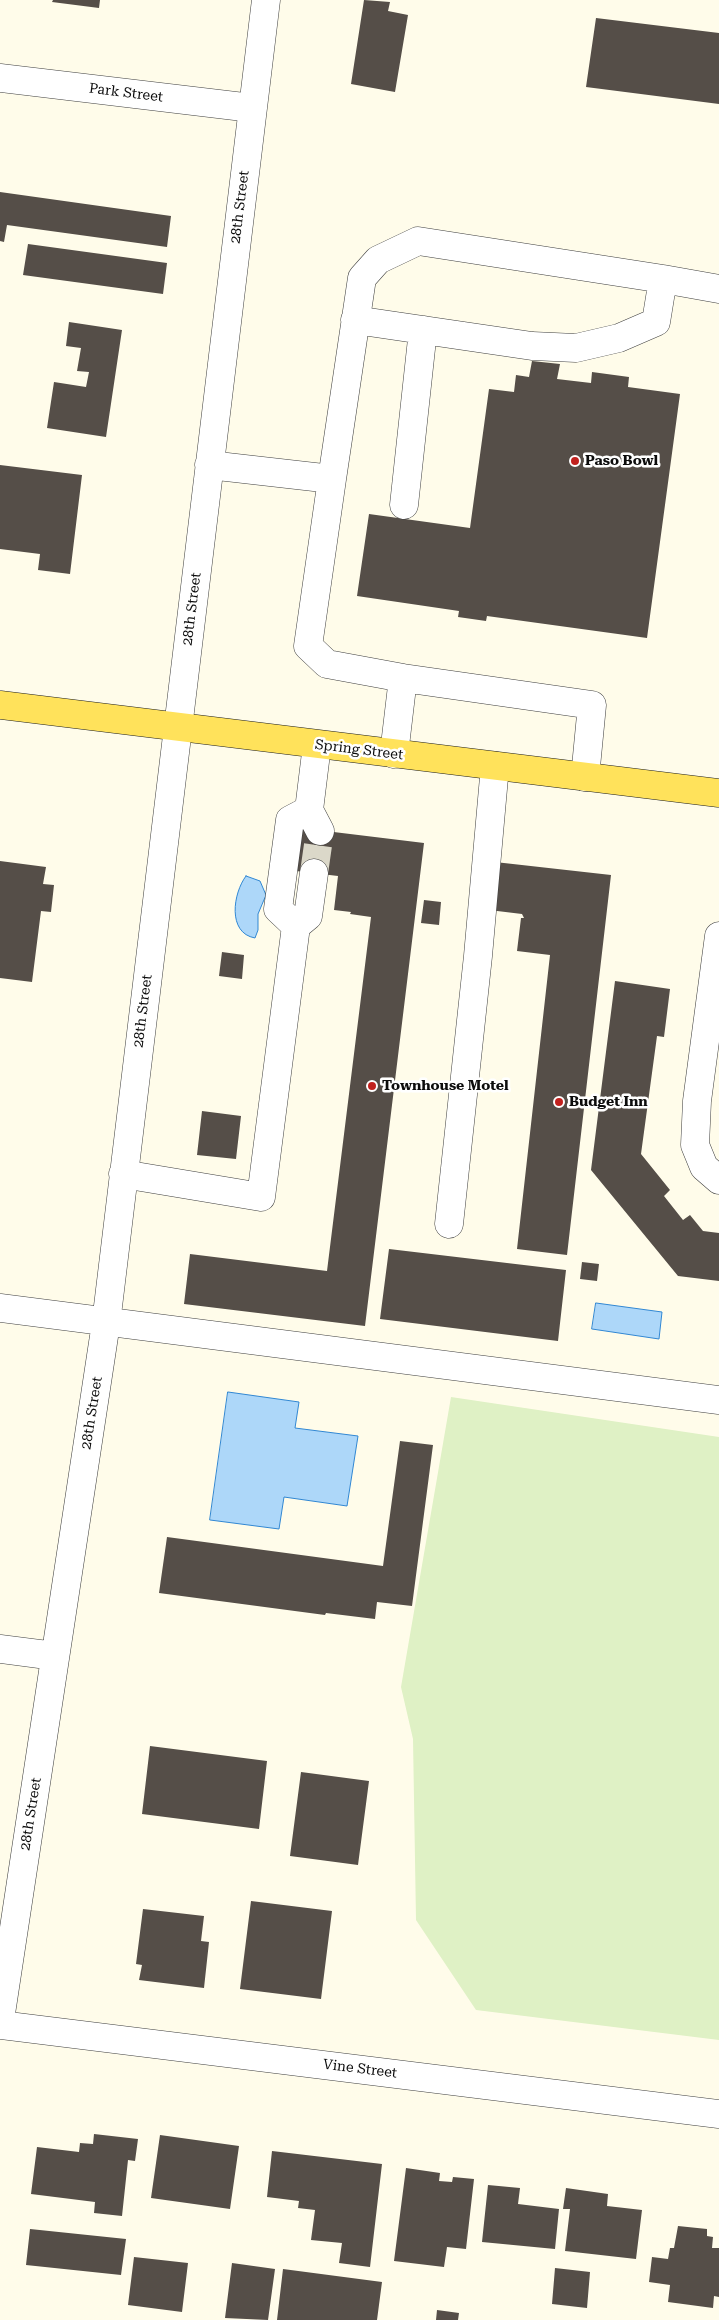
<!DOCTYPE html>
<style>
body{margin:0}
canvas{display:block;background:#fffcea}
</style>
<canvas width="719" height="2320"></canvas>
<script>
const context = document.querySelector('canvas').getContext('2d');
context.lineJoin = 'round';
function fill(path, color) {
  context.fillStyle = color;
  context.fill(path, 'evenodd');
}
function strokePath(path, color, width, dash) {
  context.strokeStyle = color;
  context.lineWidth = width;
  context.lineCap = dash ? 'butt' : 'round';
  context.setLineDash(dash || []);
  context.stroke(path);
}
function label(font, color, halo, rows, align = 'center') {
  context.font = font + ' "Roboto Serif",serif';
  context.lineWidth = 5;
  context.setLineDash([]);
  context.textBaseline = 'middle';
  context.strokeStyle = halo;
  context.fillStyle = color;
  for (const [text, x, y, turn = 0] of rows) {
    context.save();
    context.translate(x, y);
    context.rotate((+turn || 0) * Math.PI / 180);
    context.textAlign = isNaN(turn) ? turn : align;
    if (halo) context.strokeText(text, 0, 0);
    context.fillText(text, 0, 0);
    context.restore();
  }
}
fill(new Path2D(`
 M451,1397l268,40v603l-243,-30 -60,-90 -3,-181 -12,-52z`), '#dff1c5');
const water = new Path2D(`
 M246,876l14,5 6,14 -8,19v16l-3,8c-28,-5 -22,-45 -9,-62z
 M596,1303l66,9 -3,27 -67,-10z
 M228,1392l71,10 -4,26 63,8 -11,70 -63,-9 -5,32 -69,-9z`);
fill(water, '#add7f9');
strokePath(water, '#3187d3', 1);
fill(new Path2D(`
 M53,0h47l-1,8 -47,-6z
 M364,0l26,2 -2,9 20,4 -13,77 -44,-8z
 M596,18l123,15v71l-133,-17z
 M0,192l171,24 -4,31 -160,-22 -3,17 -4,-1z
 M28,244l139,19 -4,31 -140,-19z
 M69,322l53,8 -16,107 -59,-9 7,-46 32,5 3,-15 -12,-1 4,-23 -15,-2z
 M532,361l28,3 -3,15 34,4 1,-11 37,5 -1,10 52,7 -33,244 -160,-22 -1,5 -28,-4 1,-6 -102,-15 12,-82 101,14 19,-139 25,3 2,-17 13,2z
 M0,465l82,10 -12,99 -32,-4 2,-16 -40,-5z
 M302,824l7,5 115,14 -59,483 -181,-22 6,-50 137,17 44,-354 -21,-3 1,-2 -17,-2 4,-34 -42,-5z
 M0,861l46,6 -3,17 11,1 -3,27 -10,-1 -9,71 -32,-4z
 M495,862l116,13 -44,380 -50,-6 33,-294 -33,-4 4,-33h3l-2,-4 -33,-4z
 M424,900l17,2 -2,23 -18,-2z
 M222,952l22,3 -2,24 -23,-3z
 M615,981l55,8 -6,48 -7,-1 -16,118 29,36 -6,6 19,24 7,-5 13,16 16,2v48l-41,-5 -87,-106z
 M202,1111l39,5 -5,43 -39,-4z
 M389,1249l177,21 -8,71 -178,-22z
 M582,1262l17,2 -2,17 -17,-2z
 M400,1441l33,4 -21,161 -35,-4 -2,17 -49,-6 -1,2 -166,-22 8,-56 216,29z
 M150,1746l117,15 -8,68 -117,-15z
 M301,1772l68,9 -11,84 -68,-9z
 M251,1901l81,10 -11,88 -81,-10z
 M143,1909l61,7 -3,25 8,1 -5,46 -65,-8 3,-15 -6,-1z
 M94,2134l44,5 -3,22 -7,-1 -6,56 -28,-3 1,-11 -64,-8 6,-47 42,5 1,-9 13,1z
 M160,2135l79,11 -9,63 -79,-11z
 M272,2151l110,13 -12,103 -31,-4 3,-20 -31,-3 4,-30 -17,-2 1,-7 -32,-4z
 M406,2168l34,5 -1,8 13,1 1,-5 21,2 -8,70 -19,-2 -3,20 -50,-6z
 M488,2185l32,3 -2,16 41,5 -4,40 -73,-7z
 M566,2188l42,6 -1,12 35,4 -6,49 -71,-8 5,-42h-7z
 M678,2226l29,3v7l6,1 -1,11h7v49l-5,-1 -1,12 -45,-6 2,-17 -21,-3 3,-25 16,2 2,-11h4z
 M30,2229l96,10 -5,36 -95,-10z
 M134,2257l54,6 -6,49 -54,-7z
 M232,2263l43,6 -7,51 -43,-2z
 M555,2268l35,4 -3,36 -35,-4z
 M283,2269l99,13 -5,38h-100z
 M437,2310l22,3 -1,7h-22z`), '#554e48');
strokePath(new Path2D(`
 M314,873l6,-42`), '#dbd8c9', 28, [28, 14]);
const minor = new Path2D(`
 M0,78l252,30
 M663,279l56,10
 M209,465l123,14 30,-201 16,-18 40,-19 245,38 -7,43 -37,16 -43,10 -44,-2 -177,-26
 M332,479l-24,167 19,18 76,14
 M404,505l19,-175
 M394,754l9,-76 189,27 -7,72
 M309,810l11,21
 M296,926l12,-10 6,-43
 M719,936l-22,165 -2,44 9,22 15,13
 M123,1174l138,23 35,-271 -18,-17 12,-89 19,-10 8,-65
 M449,1224l29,-268 17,-190
 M0,1308l719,92
 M0,1649l55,7
 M0,2020l106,-697 160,-1323
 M0,2025l719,89`);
const major = new Path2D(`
 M0,705l719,88`);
strokePath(minor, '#3f3f3f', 29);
strokePath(major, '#1d1d1d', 29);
strokePath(minor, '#fff', 28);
strokePath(major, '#ffe25b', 28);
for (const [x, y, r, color] of [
 [575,461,5,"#c1211e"],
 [372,1086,5,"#c1211e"],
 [559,1102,5,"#c1211e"]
]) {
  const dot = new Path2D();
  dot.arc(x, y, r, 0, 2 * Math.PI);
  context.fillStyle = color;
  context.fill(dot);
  strokePath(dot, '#fff', 2);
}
label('14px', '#0c0c0c', '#fff', [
 ["Park Street",126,93,7],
 ["28th Street",240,207,-83],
 ["28th Street",192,609,-83],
 ["Spring Street",359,750,7],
 ["28th Street",143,1011,-83],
 ["28th Street",92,1413,-81],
 ["28th Street",31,1814,-81],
 ["Vine Street",360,2069,7]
]);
label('bold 14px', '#0c0c0c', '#fff', [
 ["Paso Bowl",585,461],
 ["Townhouse Motel",382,1086],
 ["Budget Inn",569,1102]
], 'left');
</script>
